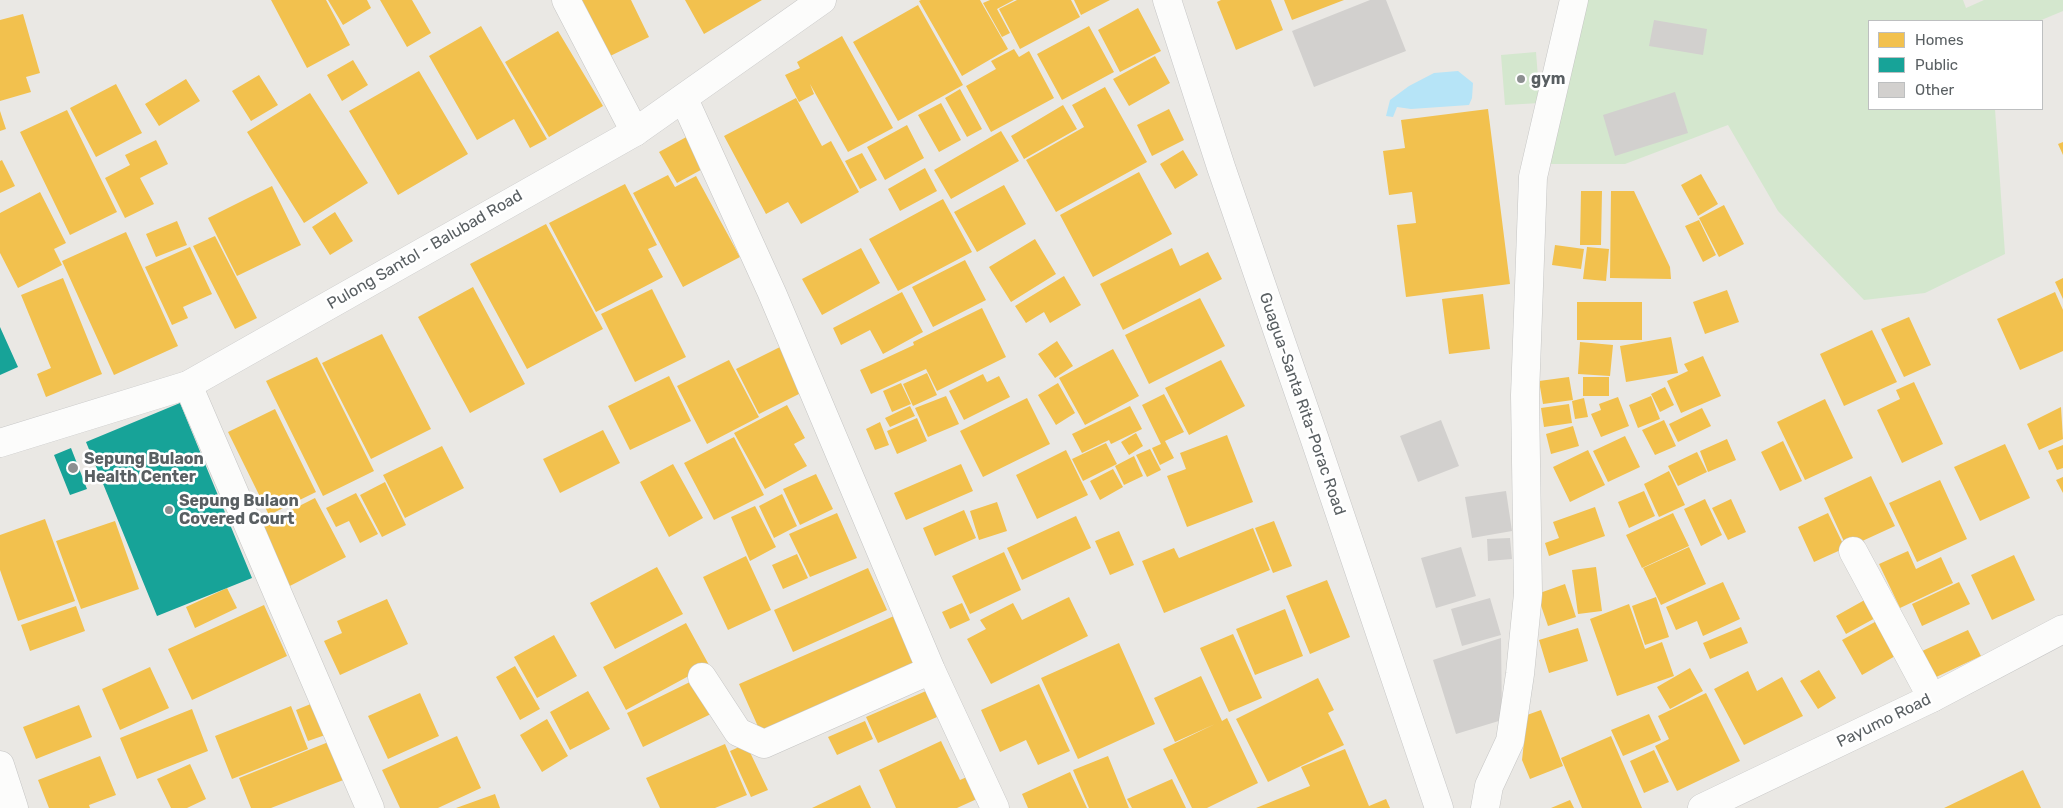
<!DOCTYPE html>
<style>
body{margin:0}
#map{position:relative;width:2063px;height:808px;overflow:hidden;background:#eae8e4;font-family:Rubik,sans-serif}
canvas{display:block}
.legend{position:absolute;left:1868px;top:20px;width:175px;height:90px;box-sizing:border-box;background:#fff;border:1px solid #bdbfc0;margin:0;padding:6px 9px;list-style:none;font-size:15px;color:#595f62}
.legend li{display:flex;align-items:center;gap:10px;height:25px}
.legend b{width:25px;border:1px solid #bdbfc0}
</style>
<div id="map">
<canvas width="2063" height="808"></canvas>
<ul class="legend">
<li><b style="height:14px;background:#f2c14e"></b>Homes</li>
<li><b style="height:14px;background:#17a398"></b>Public</li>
<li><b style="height:14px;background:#d2d0ce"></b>Other</li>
</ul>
</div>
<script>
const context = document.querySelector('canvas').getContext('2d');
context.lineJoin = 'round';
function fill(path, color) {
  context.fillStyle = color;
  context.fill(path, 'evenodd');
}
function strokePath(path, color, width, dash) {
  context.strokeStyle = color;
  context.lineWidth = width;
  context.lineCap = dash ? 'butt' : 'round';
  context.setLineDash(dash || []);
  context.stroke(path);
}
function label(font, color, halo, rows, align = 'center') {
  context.font = font + ' Rubik,sans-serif';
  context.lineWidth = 5;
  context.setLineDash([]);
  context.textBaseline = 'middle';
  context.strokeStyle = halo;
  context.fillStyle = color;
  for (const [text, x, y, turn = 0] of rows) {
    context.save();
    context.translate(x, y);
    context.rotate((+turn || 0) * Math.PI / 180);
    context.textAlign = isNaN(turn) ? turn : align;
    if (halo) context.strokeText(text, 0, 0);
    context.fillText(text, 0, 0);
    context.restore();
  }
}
fill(new Path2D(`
 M1578,0h385l3,8 18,-8h79v11l-24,10h-170v88h126l10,145 -80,39 -61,7 -86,-89 -50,-86 -103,39h-82z
 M1536,52l4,51 -35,2 -4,-50z`), '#d4e7ce');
fill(new Path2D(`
 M1458,71l15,12 -1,15 -3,7 -58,4 -14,-2 -4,10 -7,-1 4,-16 19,-14 25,-13z`), '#b6e4f7');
fill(new Path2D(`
 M271,0h55l24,45 -43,23z
 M328,0h39l4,8 -28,17z
 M380,0h32l19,33 -24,14z
 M576,0h55l18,37 -47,23z
 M685,0h77l-58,34z
 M921,0h59l28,49 -46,27 -43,-75z
 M990,0h24l-17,9 13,24 -8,4 -19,-34z
 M1017,0h54l9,17 -60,32 -21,-40z
 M1074,0h36l-29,15z
 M1221,0h50l12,30 -47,20 -19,-48z
 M1284,0h60l-52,20z
 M918,5l45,80 -65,36 -45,-79z
 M1138,8l23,43 -41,21 -22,-42z
 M23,14l17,59 -14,4 5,15 -31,9v-81z
 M481,26l66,113 -17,9 -16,-29 -37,21 -48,-84z
 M1089,26l25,46 -52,28 -25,-46z
 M558,31l45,75 -54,31 -44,-75z
 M842,36l51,92 -45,24 -38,-68 4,10 -15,8 -14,-27 15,-7 -3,-6z
 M1014,49l5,8 10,-6 25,47 -63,34 -25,-46 30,-17 -5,-8z
 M1155,56l15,27 -41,23 -16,-27z
 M353,60l15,25 -26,16 -15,-26z
 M419,71l49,83 -70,41 -49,-84z
 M259,75l19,30 -27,16 -19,-30z
 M186,79l14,22 -41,25 -14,-22z
 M116,84l26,49 -46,24 -26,-49z
 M1105,87l42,75 -91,50 -30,-52 58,-33 -12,-22z
 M960,89l22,40 -15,8 -22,-39z
 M310,93l58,90 -64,40 -57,-91z
 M796,98l26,48 9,-5 28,51 -58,32 -13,-22 -22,12 -42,-78z
 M941,103l20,37 -22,12 -21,-37z
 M1063,105l14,24 -53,30 -13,-23z
 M1169,109l15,31 -32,16 -15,-31z
 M1488,109l22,175 -104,13 -9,-72 19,-2 -4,-31 -23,3 -6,-44 22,-3 -4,-28z
 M67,110l50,102 -47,23 -50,-103z
 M0,111l6,18 -6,2z
 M907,125l17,33 -39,22 -18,-33z
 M1001,131l18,30 -68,38 -17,-29z
 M690,135l18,31 -31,17 -18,-31z
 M156,140l12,24 -28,14 14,26 -29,14 -20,-40 25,-13 -5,-10z
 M2063,142v13l-5,-11z
 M1183,150l15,25 -23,14 -15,-25z
 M862,153l15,27 -17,9 -15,-28z
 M2,160l13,26 -15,7v-32z
 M925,168l12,23 -37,20 -12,-22z
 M1139,172l33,62 -79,43 -33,-62z
 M1701,174l17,30 -20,12 -17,-31z
 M668,175l7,12 21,-11 44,81 -57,30 -50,-94z
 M625,184l32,61 -9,4 15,28 -67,35 -47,-89z
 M1004,185l22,39 -49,28 -23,-40z
 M272,186l29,59 -64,31 -29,-58z
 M1581,191h21l-1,54h-21z
 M1611,191h23l36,76 1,12 -61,-1z
 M40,192l26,51 -12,6 8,16 -44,23 -18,-35v-40z
 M943,199l29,53 -74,39 -29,-52z
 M1724,205l20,39 -25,13 -20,-39z
 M335,212l18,29 -23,14 -18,-28z
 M1699,220l17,35 -13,7 -18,-36z
 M177,221l10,24 -31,12 -10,-23z
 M546,224l57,105 -76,40 -57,-105z
 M126,232l52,114 -64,29 -52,-114z
 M215,236l42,82 -22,11 -42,-83z
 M1035,239l21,35 -45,28 -22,-35z
 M1555,245l29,4 -3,20 -29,-4z
 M190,247l22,47 -29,13 5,11 -16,7 -27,-58z
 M1587,247l22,2 -3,32 -23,-2z
 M861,248l19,35 -58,32 -20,-36z
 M1172,248l8,18 28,-14 14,27 -99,51 -23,-46z
 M965,260l21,40 -53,27 -21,-40z
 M1064,276l17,29 -31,18 -6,-11 -18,11 -11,-17z
 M63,278l39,96 -56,23 -9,-23 14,-6 -30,-73z
 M2063,278v21l-8,-17z
 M473,287l52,97 -55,29 -52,-96z
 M652,289l34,68 -51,25 -34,-68z
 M1727,290l12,32 -34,12 -12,-32z
 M902,292l21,40 -40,22 -13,-24 -29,15 -8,-17z
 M2055,292l8,18v41l-43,19 -23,-51z
 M1483,294l7,55 -41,5 -7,-55z
 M1200,298l25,48 -76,38 -24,-49z
 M1577,302h65v38h-65z
 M982,308l24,49 -69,34 -11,-22 -55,25 -11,-24 54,-25 -1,-3z
 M1909,317l22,48 -27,12 -23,-48z
 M1872,330l25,52 -53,24 -24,-52z
 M382,334l49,95 -60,30 -49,-96z
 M1671,337l7,36 -52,9 -6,-36z
 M1057,341l16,25 -18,12 -17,-24z
 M1580,342l33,3 -3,31 -32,-2z
 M780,347l23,45 -44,22 -23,-45z
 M1113,349l26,47 -54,29 -26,-47z
 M1703,356l18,40 -40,17 -14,-32 21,-10 -4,-7z
 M317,357l57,114 -51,25 -57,-115z
 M729,360l30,57 -52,27 -30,-58z
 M1221,360l24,46 -56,29 -24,-47z
 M927,373l10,22 -24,11 -1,-2 2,-1 -2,1 -9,-20z
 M983,374l4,8 12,-6 11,21 -46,23 -15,-29z
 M669,376l22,45 -61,29 -22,-44z
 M1569,377l4,23 -30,4 -4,-23z
 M1583,377h26v19h-26z
 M1914,382l29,62 -41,19 -25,-53 23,-11 -4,-9z
 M901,383l10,21 -19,8 -9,-21z
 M1058,383l17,30 -19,12 -18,-30z
 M1665,387l9,18 -14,7 -9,-18z
 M1164,394l20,38 -19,9 9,17 -14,7 -8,-17 9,-4 -19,-39z
 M946,396l13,28 -31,13 -13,-29z
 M1651,396l9,23 -22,9 -9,-23z
 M1618,397l11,29 -28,11 -10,-23 10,-4 -2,-6z
 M1027,398l23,46 -67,33 -23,-46z
 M1584,398l4,19 -13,2 -3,-18z
 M1825,399l28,59 -48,22 -28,-58z
 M1569,404l3,19 -28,4 -3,-19z
 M787,405l18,33 -11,6 13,22 -42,23 -31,-56z
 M910,406l5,10 -25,11 -5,-9z
 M1130,406l12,23 -31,15 -2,-4 -27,13 -10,-19z
 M2061,407l2,32 -24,11 -12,-26z
 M1702,408l9,18 -33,16 -9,-18z
 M275,409l41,83 -47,23 -41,-83z
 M917,418l10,23 -30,13 -10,-23z
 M1664,420l12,26 -21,9 -13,-25z
 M880,422l9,23 -14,5 -9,-21z
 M1573,426l6,20 -28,8 -5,-20z
 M603,430l17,33 -60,30 -17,-34z
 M1136,433l7,13 -14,9 -8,-13z
 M1227,435l26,67 -66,25 -20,-51 19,-7 -6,-16z
 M1625,436l15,31 -32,15 -15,-31z
 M734,437l30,58 -50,25 -30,-57z
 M1727,439l9,21 -28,12 -8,-21z
 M1783,441l19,40 -22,10 -19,-39z
 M1106,443l11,21 -34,17 -11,-22z
 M2005,444l25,54 -50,23 -26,-54z
 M2063,445v23l-6,2 -9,-19z
 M442,446l22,42 -59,30 -22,-43z
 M1150,449l11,21 -14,7 -11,-22z
 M1066,450l22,45 -51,24 -21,-44z
 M1588,450l17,35 -35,17 -17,-35z
 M1697,452l10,20 -29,14 -10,-20z
 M1134,456l9,20 -19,9 -9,-19z
 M673,464l30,54 -34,19 -29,-55z
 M961,464l12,27 -67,29 -12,-27z
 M1113,469l10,18 -23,13 -10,-19z
 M1669,471l16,34 -26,12 -15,-33z
 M816,474l17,35 -33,16 -17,-36z
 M1871,476l24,50 -48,22 -23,-50z
 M2063,477v16l-7,-13z
 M1940,480l27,59 -50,23 -28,-59z
 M385,482l21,43 -24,12 -22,-42z
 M1644,491l11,25 -26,12 -11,-26z
 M356,493l22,41 -18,9 -11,-22 -13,6 -10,-19z
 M782,494l15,32 -23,12 -15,-32z
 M315,498l31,59 -62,32 -32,-59z
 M1705,499l17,36 -21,11 -17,-37z
 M1731,499l15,33 -18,8 -16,-32z
 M997,502l10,29 -28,9 -9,-29z
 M755,506l21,41 -26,14 -19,-44z
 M1595,507l10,29 -56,20 -4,-13 14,-5 -6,-16z
 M964,510l12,28 -41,18 -12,-28z
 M837,513l20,45 -47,19 -21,-43z
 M1673,513l16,33 -47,22 -16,-33z
 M1828,513l17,35 -31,14 -16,-35z
 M1076,516l15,32 -69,32 -15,-32z
 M45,519l30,82 -57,20 -18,-51v-35z
 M115,521l24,68 -58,20 -25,-68z
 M1274,521l18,45 -19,7 -18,-45z
 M1253,528l17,42 -106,43 -22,-52 32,-13 5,10z
 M1119,531l15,34 -24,10 -15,-34z
 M1689,547l17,37 -45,21 -18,-37z
 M1908,551l8,18 25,-12 12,26 -53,25 -21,-44z
 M1004,552l17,38 -51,24 -18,-38z
 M797,554l11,24 -25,11 -11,-24z
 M2014,555l21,45 -43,20 -21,-45z
 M746,556l25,54 -43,20 -25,-53z
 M657,567l26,47 -68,35 -25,-46z
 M1596,567l6,44 -24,3 -6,-44z
 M868,568l19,42 -94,42 -19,-42z
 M1327,580l23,57 -40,17 -24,-58z
 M1723,582l17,37 -37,17 -6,-15 -21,9 -10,-23z
 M1959,582l11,22 -48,22 -10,-22z
 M1565,584l11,33 -28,9 -11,-32z
 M227,588l10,20 -42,20 -9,-21z
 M1069,597l19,39 -97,48 -24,-45 19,-10 -6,-9 33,-17 9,17z
 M1656,597l13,40 -24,8 -13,-39z
 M1870,597l9,19 -33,18 -10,-18z
 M387,599l21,45 -68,31 -16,-34 18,-8 -5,-12z
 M962,603l8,17 -20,9 -8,-17z
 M1629,604l16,45 17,-7 12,34 -57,20 -27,-77z
 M264,605l23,51 -95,44 -24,-51z
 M76,606l9,25 -55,20 -9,-26z
 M1285,609l18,47 -48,19 -19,-46z
 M894,616l21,46 -155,69 -21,-47z
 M1884,617l20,34 -42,24 -20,-35z
 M686,623l23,42 -83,45 -23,-43z
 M1741,627l7,16 -38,16 -7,-16z
 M1578,628l10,33 -39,12 -10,-33z
 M1968,630l13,26 -49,23 -12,-27z
 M1233,634l29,64 -33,14 -29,-64z
 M554,635l23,41 -40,22 -23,-41z
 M1119,643l36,81 -77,35 -37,-81z
 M515,666l25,43 -20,11 -24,-43z
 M150,667l19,41 -49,22 -18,-41z
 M1690,668l13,23 -33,18 -13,-22z
 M1819,670l17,28 -18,11 -18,-28z
 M1748,671l9,20 25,-14 21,39 -59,29 -30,-56z
 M1201,676l21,45 5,-3 31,65 -51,25h-15l-29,-59 52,-25 -40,18 -21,-44z
 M1318,678l16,32 -6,3 16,32 -76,37 -32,-63z
 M696,679l17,34 -70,34 -16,-34z
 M1039,684l31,67 -32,14 -12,-25 -26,12 -19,-42z
 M588,691l22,38 -40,21 -20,-38z
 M926,691l11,26 -59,26 -12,-26z
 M420,693l19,43 -51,23 -20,-43z
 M1706,693l34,68 -63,30 -22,-45 14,-7 -11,-23z
 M318,701l13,32 -23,8 -12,-31z
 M79,705l13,32 -56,22 -13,-32z
 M291,706l17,43 -76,30 -17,-43z
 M192,709l16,42 -71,28 -17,-41z
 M1541,710l22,56 -33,13 -8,-19 5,-45z
 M1649,714l12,26 -38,16 -12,-26z
 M547,719l21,37 -26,16 -22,-37z
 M865,721l8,18 -36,16 -9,-18z
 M457,736l24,52 -43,20h-38l-18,-38z
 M1611,736l31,72h-60l-21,-50z
 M331,741l15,38 -75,29h-20l-12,-30z
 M941,741l19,39 9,-4 10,22 -22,10h-61l-17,-38z
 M725,744l22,51 -32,13h-55l-14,-30z
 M746,744l22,46 -17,7 -21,-46z
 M1345,749l24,57 17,-7 4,9h-134l54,-22 -9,-19z
 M1654,750l15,32 -25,11 -14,-32z
 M100,756l16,39 -27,10 1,3h-41l-11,-28z
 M1108,756l21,52h-40l-16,-38z
 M190,764l16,35 -19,9h-16l-14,-29z
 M2023,770l18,38h-97z
 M1070,772l17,36h-59l-6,-14z
 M1172,779l14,29h-54l-5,-9z
 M860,785l11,23h-59z
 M495,794l5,14h-44z
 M1570,800l4,8h-23z`), '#f2c14e');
fill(new Path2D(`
 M0,327l18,40 -18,8z
 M180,403l72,175 -95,38 -71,-174z
 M71,448l16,41 -17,6 -16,-40z`), '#17a398');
fill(new Path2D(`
 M1370,0h16l20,51 -92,36 -22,-56z
 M1654,20l53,9 -4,26 -54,-9z
 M1675,92l13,41 -73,23 -12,-41z
 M1441,420l18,46 -41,16 -18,-46z
 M1506,491l6,40 -40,7 -7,-41z
 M1510,538l2,21 -24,2 -1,-22z
 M1461,547l15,49 -40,12 -15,-50z
 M1490,598l11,37 -39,11 -11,-37z
 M1501,638l1,82 -46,14 -23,-74z`), '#d2d0ce');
const street = new Path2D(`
 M566,0l69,132
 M684,99l88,194 159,377 64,138
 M188,385l182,423
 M1853,551l79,147
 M702,677l36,55 26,12 167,-74
 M0,765l14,43
 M1485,808l4,-22 21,-45 10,-67 8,-80 -3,-199 8,-218 41,-177`);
const secondary = new Path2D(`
 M1167,0l54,167 93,270 125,371
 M0,443l188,-58 447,-253 187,-132
 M1702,808l230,-110 131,-69`);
strokePath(street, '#c5c5c4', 29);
strokePath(secondary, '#c6c6c6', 29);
strokePath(street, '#fcfcfb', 28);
strokePath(secondary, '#fcfcfb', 28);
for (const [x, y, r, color] of [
 [1521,79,5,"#8c8f90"],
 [73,468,6,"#8c8f90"],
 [169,510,5,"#8c8f90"]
]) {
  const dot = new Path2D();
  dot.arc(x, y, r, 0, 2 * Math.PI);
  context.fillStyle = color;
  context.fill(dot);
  strokePath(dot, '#fff', 2);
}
label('bold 16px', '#595f62', '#fff', [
 ["gym",1531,79],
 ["Sepung Bulaon",84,459],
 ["Health Center",84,477],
 ["Sepung Bulaon",179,501],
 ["Covered Court",179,519]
], 'left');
label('16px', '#595f62', '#fff', [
 ["Pulong Santol - Balubad Road",425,250,-30],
 ["Guagua-Santa Rita-Porac Road",1302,404,71],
 ["Payumo Road",1884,721,-26]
]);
</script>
